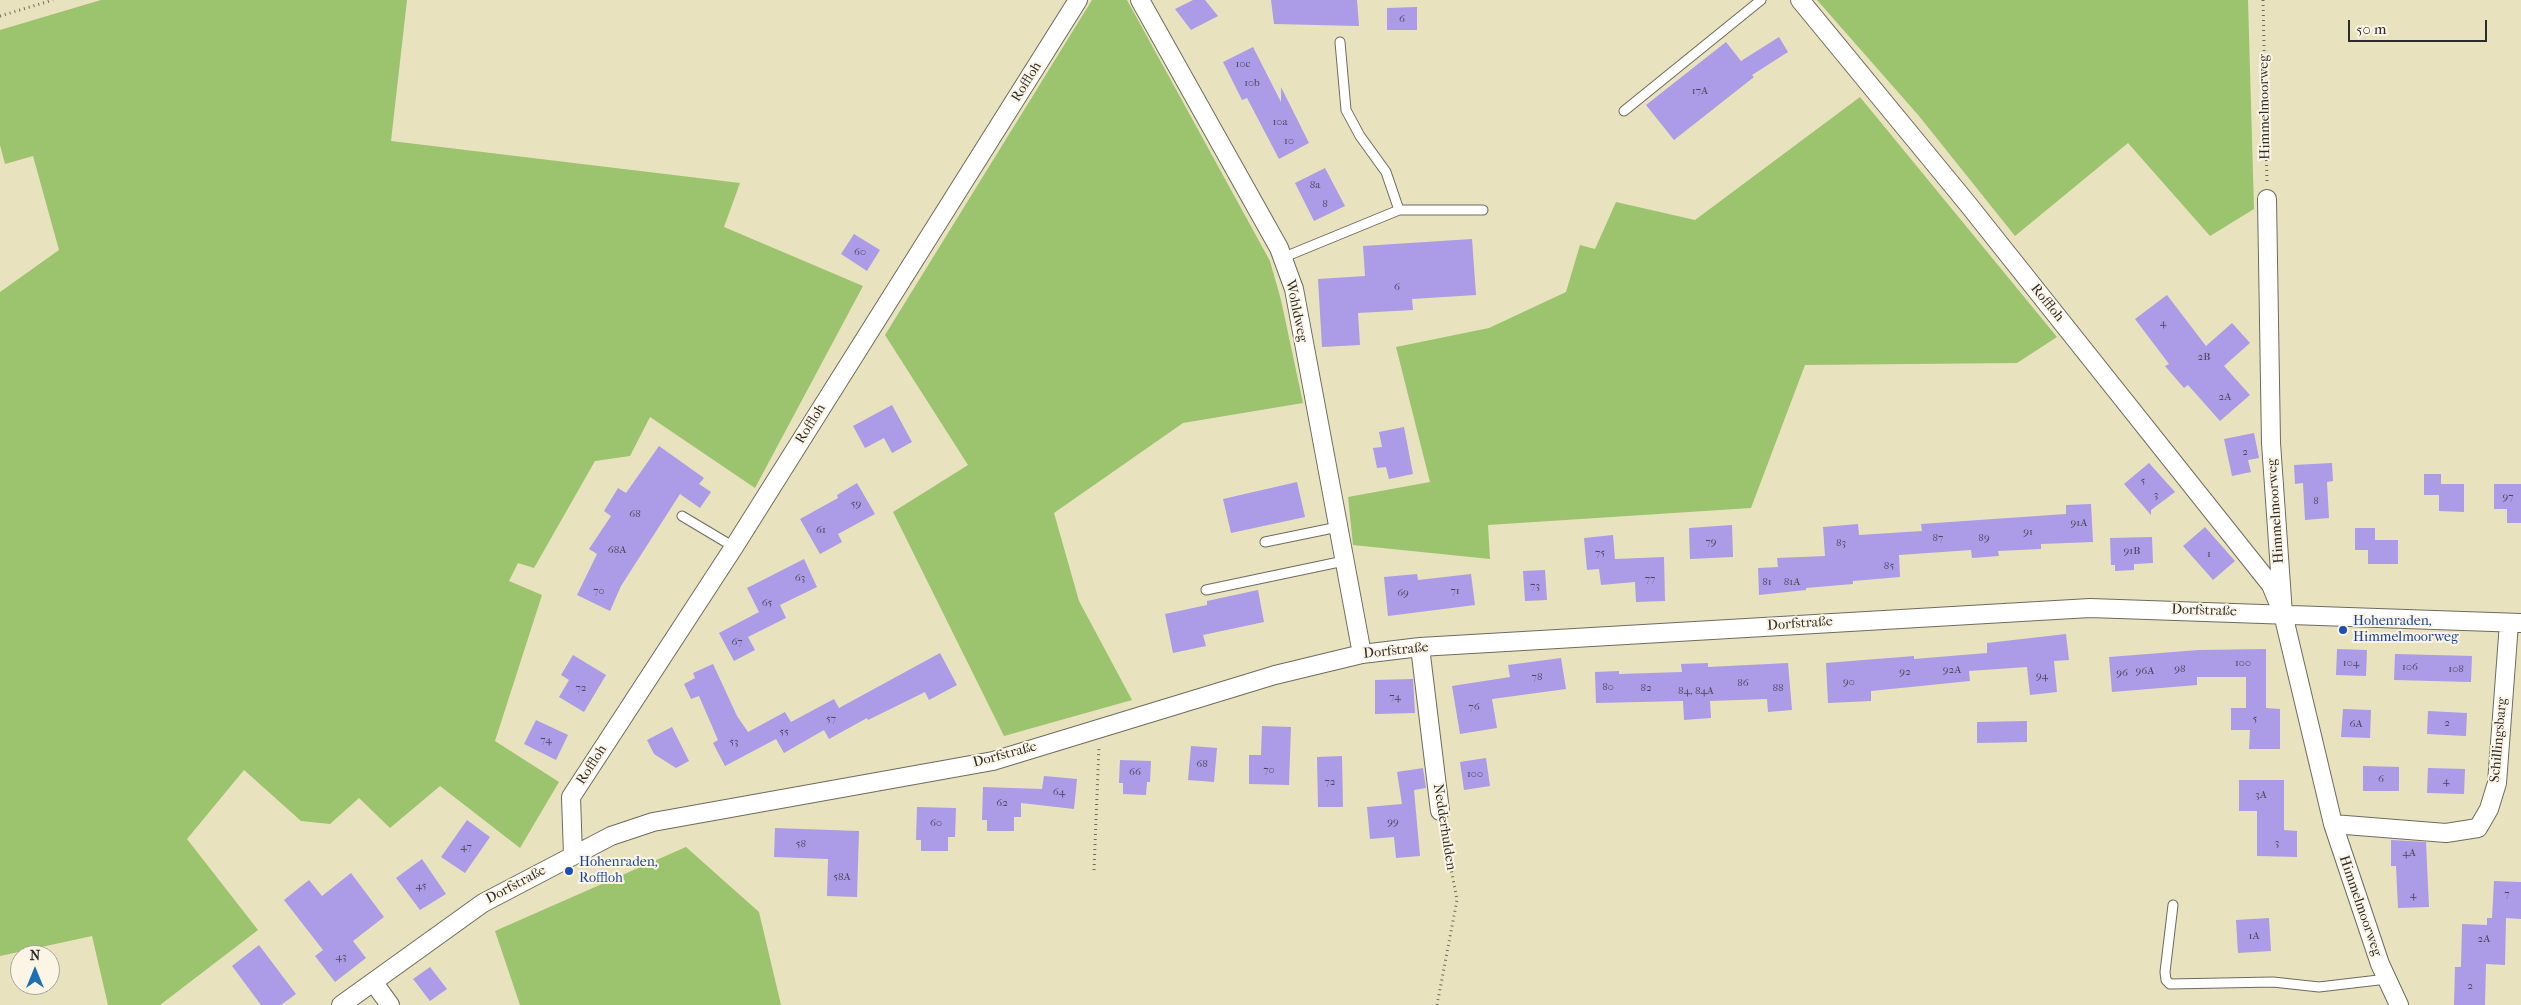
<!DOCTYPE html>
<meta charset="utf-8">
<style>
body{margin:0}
#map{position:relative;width:2521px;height:1005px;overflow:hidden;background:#e9e2be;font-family:"IM FELL French Canon",serif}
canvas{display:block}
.north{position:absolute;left:10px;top:945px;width:50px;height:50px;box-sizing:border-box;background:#fcf5e5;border:1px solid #a8a49b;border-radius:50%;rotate:0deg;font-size:14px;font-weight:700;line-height:20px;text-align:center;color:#2b2b2b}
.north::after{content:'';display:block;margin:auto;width:18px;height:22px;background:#1f6fb2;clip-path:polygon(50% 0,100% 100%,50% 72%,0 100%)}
.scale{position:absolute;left:2348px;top:20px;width:139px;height:22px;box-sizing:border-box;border:2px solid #2b2b2b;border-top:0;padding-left:6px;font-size:15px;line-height:18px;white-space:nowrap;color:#2b2b2b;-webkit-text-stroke:4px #fcf5e5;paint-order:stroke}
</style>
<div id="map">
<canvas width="2521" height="1005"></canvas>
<div class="north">N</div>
<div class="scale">50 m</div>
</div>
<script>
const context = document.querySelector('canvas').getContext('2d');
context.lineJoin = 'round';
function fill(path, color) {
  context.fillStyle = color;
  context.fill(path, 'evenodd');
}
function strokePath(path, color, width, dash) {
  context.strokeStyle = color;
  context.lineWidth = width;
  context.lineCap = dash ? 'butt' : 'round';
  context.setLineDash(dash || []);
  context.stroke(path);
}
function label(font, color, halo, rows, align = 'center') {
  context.font = font + ' "IM FELL French Canon",serif';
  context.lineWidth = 4;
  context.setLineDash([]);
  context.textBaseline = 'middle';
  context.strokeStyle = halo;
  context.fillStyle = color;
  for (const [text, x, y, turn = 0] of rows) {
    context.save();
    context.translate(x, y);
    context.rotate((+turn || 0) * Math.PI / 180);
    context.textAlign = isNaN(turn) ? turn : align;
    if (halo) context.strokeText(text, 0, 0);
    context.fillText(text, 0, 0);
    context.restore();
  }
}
fill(new Path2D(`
 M101,0h306l-16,141 349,42 -16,44 139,59 -108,202 -105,-71 -20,39 -35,5 -61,107 -16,-5 -9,18 33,14 -47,146 64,41 -39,66 -80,-62 -50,42 -31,-30 -29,26 -29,-3 -57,-51 -57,69 71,91 -98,75h-52l-16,-69 -92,20v-664l59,-42 -26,-94 -28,8 -5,-19v-115z
 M1092,0h35l143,261 11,39 22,103 -120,20 -129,90 25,88 53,99 -128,36 -111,-224 75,-47 -83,-130z
 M1817,0h431l6,209 -44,27 -82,-93 -113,93 -96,-120z
 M1860,97l197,240 -40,26 -212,2 -54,143 -263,17 2,34 -137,-14 -5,-48 82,-15 -34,-135 93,-19 77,-36 14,-47 15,4 21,-47 79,18z
 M686,847l73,65 22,93h-261l-25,-74z`), '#9cc36e');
fill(new Path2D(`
 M1193,0h12l13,16 -27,14 -16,-21z
 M1271,0h86l2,26 -85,-2z
 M1417,7v23h-30v-22z
 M1779,37l9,15 -36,23 2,2 -80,63 -28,-35 80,-63 15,19z
 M1253,47l28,55v-15l28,56 -30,16 -32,-61 -5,2 -19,-38z
 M1325,168l20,38 -31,15 -19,-38z
 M854,234l26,16 -13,21 -26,-17z
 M1472,239l4,56 -64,4 1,11 -55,3 2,32 -38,2 -4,-68 47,-3 -2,-30z
 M2167,295l39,51 26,-23 18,20 -26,23 26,29 -30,26 -32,-36 -4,3 -19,-22 4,-2 -34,-45z
 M892,405l20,37 -20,11 -8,-15 -19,10 -12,-22z
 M1404,427l9,47 -24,5 -3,-12 -9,1 -4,-20 9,-1 -3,-15z
 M2254,433l5,25 -11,2 3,12 -19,4 -8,-37z
 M659,446l45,32 -5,6 12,8 -11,16 -20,-14 -59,92 -11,25 -33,-16 20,-41 -8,-5 22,-33 -7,-5 14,-23 8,5z
 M2149,463l26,29 -24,18v5l-27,-31z
 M2332,463l1,18 -6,1 2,36 -24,2 -2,-37 -8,1 -1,-19z
 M2424,474h17v10h23v28l-25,-1v-16h-15z
 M1297,482l8,35 -74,16 -8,-34z
 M857,483l18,31 -37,20 4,8 -22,12 -20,-35 38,-21 -1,-3z
 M2494,484h27v39h-14v-14h-13z
 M2091,504l2,38 -52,2v5l-43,2 1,5 -27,2 -1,-8 -72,5 1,22 -47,4v3l-47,4v2l-47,5 -1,-27 20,-1 -1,-9 48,-2 -2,-29 35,-3 1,11 63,-4 -1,-7 145,-10v-9z
 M1732,525l1,32 -43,2 -1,-31z
 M2205,527l30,34 -22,19 -30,-34z
 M2355,528h20v12h23v24h-30v-14h-13z
 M1613,535l2,24 49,-2 1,44 -29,1 -1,-20 -34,3 -2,-16 -12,1 -3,-32z
 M2152,537l1,26 -19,1v6l-19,1v-6h-4l-1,-27z
 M804,559l13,28 -37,18 6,13 -38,19 7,13 -21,11 -15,-28 40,-21 -12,-24z
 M1545,570l2,30 -22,1 -2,-30z
 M1417,574l1,6 53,-6 4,31 -87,11 -4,-39z
 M1258,590l6,32 -61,13 3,11 -33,7 -8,-39 42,-9v-4z
 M2066,634l3,26 -15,1 3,31 -27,3 -3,-28 -58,4 1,10 -99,10v10l-43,2 -2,-40 88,-7v3l73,-6v-10z
 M2266,649v59l14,1v40h-31l1,-19h-19v-22h15v-31h-49v8l-85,7 -3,-35 90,-7z
 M2337,649l30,1 -1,26 -30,-1z
 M940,653l17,32 -28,15 -4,-8 -57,28 -1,-2 -38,21 -5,-9 -40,23 -8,-14 -51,27 -12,-23 5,-3 -19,-44 -8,3 -7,-15 11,-6 -2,-5 20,-9 24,52 11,16 37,-20 6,10 43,-23 5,9z
 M2395,654l77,2 -1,26 -77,-2z
 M573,655l33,20 -22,37 -25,-15 10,-17 -8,-5z
 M1561,658l5,31 -74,10 5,29 -37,6 -8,-48 58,-9 -2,-12z
 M1708,663v4l80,-4 4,47 -24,2 -1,-13 -57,2 1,17 -27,2 -1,-19 -87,2 -1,-31 24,-1v3l63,-2 -1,-8z
 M1413,679l2,34 -40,1v-34z
 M2343,709l28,1 -1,28 -29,-1z
 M2428,711l39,2 -1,23 -39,-2z
 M536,720l32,15 -12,25 -32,-16z
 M2027,721v21l-50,1v-21z
 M1262,726l29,1 -2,58 -40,-1v-29h12z
 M672,727l17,34 -13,7 -22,-14 -7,-14z
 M1191,746l26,2 -3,34 -26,-2z
 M1342,756l1,51h-25l-1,-50z
 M1486,758l4,28 -26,4 -4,-28z
 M1120,760l31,1 -1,21h-3l-1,13 -23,-1v-11h-4z
 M2363,766l36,1v24h-36z
 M1423,768l3,20 -12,2 6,66 -24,2 -2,-21 -24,2 -3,-32 35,-3 -5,-32z
 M2428,768l37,1 -1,25 -37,-1z
 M1044,776l33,3 -3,30 -53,-6v14h-7v14h-27v-11h-5l1,-33 59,2z
 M2239,780h45v50l13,1v26l-40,-1v-45h-18z
 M917,807l39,1 -1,29h-7v14h-27v-11h-5z
 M467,820l23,17 -25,36 -24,-16z
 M775,828l84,3 -2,66 -30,-1 1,-37 -54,-2z
 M2391,840l35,2 3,65 -31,1 -2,-42h-5z
 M422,859l24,35 -26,16 -24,-32z
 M351,873l33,44 -31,24 13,17 -31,24 -20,-26 8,-6 -39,-50 25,-20 13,16z
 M2494,881l27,1v37l-15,-1 -1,47 -19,-1 -1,41h-31l1,-38h6l1,-43 25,1v-7h5z
 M2269,918l2,33 -33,2 -2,-33z
 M259,945l37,49 -15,11h-20l-29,-39z
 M430,967l17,22 -17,12 -17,-22z`), '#ac9be6');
const service = new Path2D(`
 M1340,42l6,68 14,26 26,36 13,38
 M1624,111l137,-111
 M1282,258l117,-48h84
 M682,516l52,31
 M1265,542l73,-15
 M1206,590l138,-29
 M2173,905l-8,67 1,8 4,4 103,-2 46,5 68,-8`);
const minor = new Path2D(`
 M1140,0l139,248 15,41 68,365
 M1800,0l167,203 304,382 7,17
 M2267,199l4,244 12,171 50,210 47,140 19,41
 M1420,647l20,164
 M2333,824l113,9 32,-5 11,-19 8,-26 12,-160
 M573,855l-2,-58 163,-250 344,-547
 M374,983l16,22
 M341,1005l142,-102 128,-67 42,-14 340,-61 282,-86 87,-21 58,-7 670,-39 431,15`);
strokePath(service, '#6e6b5e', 11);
strokePath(minor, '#6e6b5e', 20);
strokePath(new Path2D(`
 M2263,0l4,183
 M0,16l53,-16
 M1094,870l5,-124
 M1437,1005l20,-105 -14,-74`), '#6e6b5e', 3, [1, 4]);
strokePath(service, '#fff', 9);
strokePath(minor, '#fff', 18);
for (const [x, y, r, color] of [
 [2343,630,5,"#1a4fb4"],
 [569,871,5,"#1a4fb4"]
]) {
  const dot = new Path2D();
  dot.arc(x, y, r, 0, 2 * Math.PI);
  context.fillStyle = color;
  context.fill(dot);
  strokePath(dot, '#fcf5e5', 2);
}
label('11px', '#4b475a', null, [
 ["6",1402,19],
 ["10c",1243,64],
 ["10b",1252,83],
 ["17A",1700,91],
 ["10a",1280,122],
 ["10",1289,141],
 ["8a",1315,185],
 ["8",1325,204],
 ["60",860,252],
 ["6",1397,287],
 ["4",2163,323],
 ["2B",2204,357],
 ["2A",2225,397],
 ["2",2245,452],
 ["5",2143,481],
 ["3",2156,495],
 ["97",2508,497],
 ["8",2316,501],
 ["59",856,504],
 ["68",635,514],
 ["91A",2079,523],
 ["61",821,530],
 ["91",2028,532],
 ["87",1938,538],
 ["89",1984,538],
 ["79",1711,542],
 ["83",1841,543],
 ["68A",617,550],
 ["91B",2132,551],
 ["75",1600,553],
 ["1",2209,554],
 ["85",1889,566],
 ["63",800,578],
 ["77",1650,579],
 ["81",1767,582],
 ["81A",1792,582],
 ["73",1535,586],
 ["70",599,591],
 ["71",1455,591],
 ["69",1403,593],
 ["65",767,603],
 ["67",737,642],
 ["100",2243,663],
 ["104",2351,663],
 ["106",2410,667],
 ["98",2180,669],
 ["108",2456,669],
 ["92A",1952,670],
 ["96A",2145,671],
 ["92",1905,672],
 ["96",2122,673],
 ["94",2042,676],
 ["78",1537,677],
 ["90",1849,682],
 ["86",1743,683],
 ["80",1608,687],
 ["72",581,688],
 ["82",1646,688],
 ["88",1778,688],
 ["84, 84A",1696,691],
 ["74",1395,697],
 ["76",1474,707],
 ["57",831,719],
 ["5",2255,719],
 ["2",2447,723],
 ["6A",2356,724],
 ["55",784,732],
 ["74",546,740],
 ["53",734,742],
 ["68",1202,764],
 ["70",1269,770],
 ["66",1135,772],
 ["100",1475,774],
 ["6",2381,779],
 ["4",2446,781],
 ["72",1330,782],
 ["64",1059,792],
 ["3A",2261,795],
 ["62",1002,803],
 ["99",1393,822],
 ["60",936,823],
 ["3",2277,843],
 ["58",801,844],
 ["47",466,847],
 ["4A",2409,853],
 ["58A",842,877],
 ["45",421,886],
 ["7",2507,894],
 ["4",2413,895],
 ["1A",2254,936],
 ["2A",2484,939],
 ["43",341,957],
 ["2",2470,986]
]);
label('14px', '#2b2b2b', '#fcf5e5', [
 ["Roffloh",1027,82,-58],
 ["Himmelmoorweg",2265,107,-91],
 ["Roffloh",2047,303,51],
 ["Wohldweg",1296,311,78],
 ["Roffloh",811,424,-58],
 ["Himmelmoorweg",2276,511,-94],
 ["Dorfstraße",2204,611,2],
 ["Dorfstraße",1800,624,-4],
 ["Dorfstraße",1396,651,-6],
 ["Schillingsbarg",2499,740,-85],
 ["Dorfstraße",1005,755,-15],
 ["Roffloh",592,765,-57],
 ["Nedderhulden",1444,827,81],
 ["Dorfstraße",516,885,-28],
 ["Himmelmoorweg",2360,906,71]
]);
label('14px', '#164399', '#fcf5e5', [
 ["Hohenraden,",2353,622],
 ["Himmelmoorweg",2353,638],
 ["Hohenraden,",579,863],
 ["Roffloh",579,879]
], 'left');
</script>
